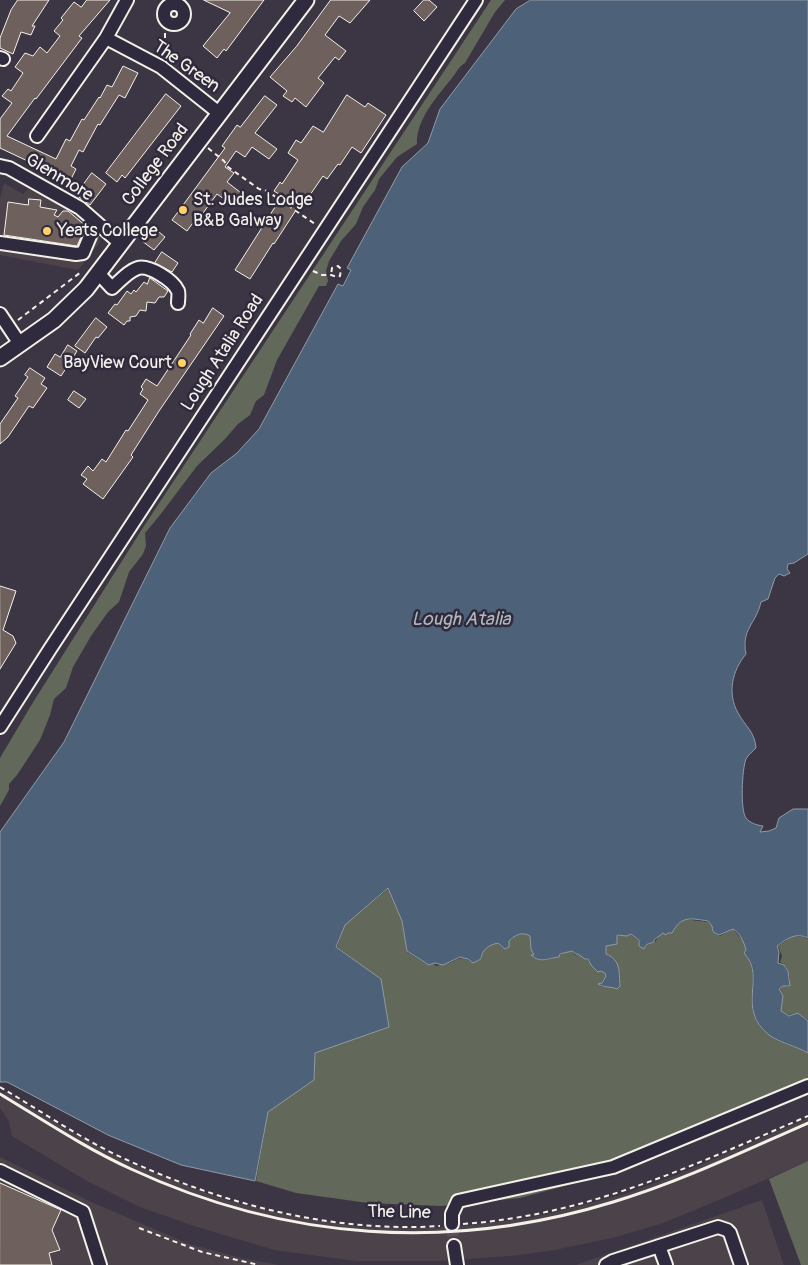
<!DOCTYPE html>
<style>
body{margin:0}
canvas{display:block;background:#3c3543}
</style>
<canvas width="808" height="1265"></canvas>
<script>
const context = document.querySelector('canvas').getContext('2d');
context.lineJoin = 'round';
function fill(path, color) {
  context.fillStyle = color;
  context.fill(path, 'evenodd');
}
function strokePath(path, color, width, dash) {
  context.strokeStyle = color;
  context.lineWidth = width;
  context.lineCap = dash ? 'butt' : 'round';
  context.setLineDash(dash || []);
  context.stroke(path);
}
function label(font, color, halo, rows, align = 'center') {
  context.font = font + ' Pangolin,sans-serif';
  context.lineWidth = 5;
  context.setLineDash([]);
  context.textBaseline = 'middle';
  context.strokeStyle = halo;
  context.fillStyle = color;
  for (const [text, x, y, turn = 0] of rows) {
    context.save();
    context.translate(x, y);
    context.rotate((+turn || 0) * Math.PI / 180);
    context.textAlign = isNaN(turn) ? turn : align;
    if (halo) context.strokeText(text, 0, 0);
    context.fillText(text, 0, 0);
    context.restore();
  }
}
fill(new Path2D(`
 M4,183l19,11 5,-5 42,21 29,26 1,6 -22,28 -78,-15v-56z
 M5,1092l58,35 60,33 85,34 28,9 56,13 68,11 75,1 37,-3 58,-7 33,-8 62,-16 54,-20 129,-56v43l-89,39 -56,23 -47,14 -61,13 -45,6 -71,5h-83l-82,-11 -80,-24 -54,-19 -53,-26 -75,-45 -3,-15 -9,-13v-9z
 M0,1157l89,44 100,43 52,14 38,7h-279z
 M762,1200l22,65h-208z`), '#4b424a');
fill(new Path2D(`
 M491,0h14l-10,12 -30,51c-7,4 -8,9 -13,15 -15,19 -36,41 -35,66l-20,13 -18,22 -4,11 -12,17 -7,17 -15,17 -12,20 -3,10 2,10 -2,5h-7l-42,74 -13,35 -8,6 -6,14 -12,9 -13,15 -28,27 -37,49 -15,18 1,13 -3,8 -14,18 -10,30 -11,10 -17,24 -18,31 -7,21 -12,11 -4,16 -10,25 -23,35 -8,9v6l-9,16v-48l32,-54 112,-178z
 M388,889l14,32 5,31 18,11 9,1 2,2c3,-1 6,-1 9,-2 13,-3 14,-11 28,-1l9,-4c-1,-10 7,-13 15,-16l8,6 4,-2v-6c6,-6 13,-10 21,-5l1,13 3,6h-3c15,13 27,-2 41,-4l3,4 3,-1c11,6 12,8 20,18l3,-1 4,2 1,3 -5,7 -3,1 4,3 8,-1 6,3 4,-4c-1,-13 1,-25 -14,-31v-8l11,-2v-8h10l3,-2 8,6 1,6 5,3c2,-6 5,-5 11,-7l4,-6 4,-3 4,2 1,-2h4l5,-9 3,-1 3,-4 25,3 4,4v6l8,4 13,-7 11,13 2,8 -2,3c22,25 -9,56 25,82 11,9 26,11 39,18v42l-98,41 -87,34 -103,28 -79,8 -73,-3 -72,-10 -40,-12 12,-69 46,-32 1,-27 74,-26 -8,-48 -44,-32 8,-22z
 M793,936l10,1 5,2v81l-10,-7 -9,2 -8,-4 2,-15 -3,-7 3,-3 7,1c0,-11 0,-20 -10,-25l2,-6 -4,-10z
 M808,1161v104h-7l-32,-86z`), '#62685a');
const water = new Path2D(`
 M531,0h277v554l-14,9 -6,1 -1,5 3,4 -6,3 -5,-2 -4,4 -7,21 -7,3c-5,22 -20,27 -15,52 -14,17 -19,39 -8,59 7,13 17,19 18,35 -3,3 -8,7 -10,11 -4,10 -6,51 0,59 4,5 10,7 17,8l-3,6 9,-1 7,-3 3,-10 14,-9h15v129c-13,-6 -21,1 -31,8l2,6 -1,11 6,2 4,6 2,15h-7l-4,3 4,7 -2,15 8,5 9,-3 10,8v32c-12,-7 -28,-10 -39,-18 -34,-27 -2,-58 -25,-82l2,-3c-2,-8 -6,-17 -13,-21l-14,6 -6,-3 -1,-6 -4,-5c-19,-3 -27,-5 -36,12h-4l-2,2 -3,-2 -9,7v2c-5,2 -8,1 -10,7l-5,-3v-6l-8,-6 -4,2 -10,-1v9l-11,2v8c15,6 13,18 14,32l-3,3c-7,-3 -13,-1 -19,-5l4,-1 4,-7 -1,-3 -4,-2 -3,1 -7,-7 -3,-6h-3l-7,-5h-2l-4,-3 -12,3 -1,3c-11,1 -18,7 -28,-2h3l-3,-6 -1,-13c-8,-5 -15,-1 -21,5v6l-4,2 -7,-6c-9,2 -16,6 -17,16l-8,4 -5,-4 -8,-2 -17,8 -9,-2 -5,2 -22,-14 -5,-30 -14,-33 -43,37 -9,22 45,32 8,48 -74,26 -1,27 -46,32 -13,69 -74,-16 -73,-30 -101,-53h-7v-250l64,-90 106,-214 41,-55 26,-20 22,-24 79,-145 5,2 8,-16 -4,-2 55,-101 26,-24 12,-34 76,-100z`);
fill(water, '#4d6178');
strokePath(water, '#909ba5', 1);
const building = new Path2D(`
 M18,0h31l-17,26h3l-4,9 -10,-3 -8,22 -13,-6v-10l11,-28z
 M87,0h23l-31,36 3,2 -46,61 -1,-1 -28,38 49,23 10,-20 4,2 12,-22 2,1 15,-23 1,1 7,-13 5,2 11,-21 15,7 -13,25 -6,-3 -19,30 -2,-1 -15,28 -4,-2 -8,16 5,3 -6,12 -70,-33v-29l12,-16 -10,-7 6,-7 3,2 12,-18 -8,-6 10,-14 8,3 7,-9 7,6 13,-17 -6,-5 9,-11 -2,-2 13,-16 7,5z
 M204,0h60l-38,51 -2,-2 -7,9 -14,-12 27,-33z
 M331,0h39l-20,23 -11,-7 -14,19 21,16 -7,9 -4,-3 -17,21 6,5 -18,24 -11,-9 -3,4 -9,-6 4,-5 -17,-14 26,-30z
 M424,0h5l8,7 -13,14 -10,-10z
 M166,94l15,12 -56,72 -3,-3 -5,7 -11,-9z
 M347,95l18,12 3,-4 18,12 -25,38 -9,-6 -12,18 -2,-1 -11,15 -4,-3 -22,32 -3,-1 -24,37 -1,-1 -23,36 -15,-9 47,-74 -8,-5 6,-9 2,2 16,-24 -10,-7 8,-13 5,3 12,-17 10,6z
 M265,96l12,9 -22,28 22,16 -8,10 -17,-12 -7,10 -9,-6 -11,16 9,6 -7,9 18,14 -10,11 -18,-13 -14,19 3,3 -6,8 -5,-4 -8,11 -15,-11 53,-72 -3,-2 15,-21 3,2z
 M92,173l14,11 -16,21 -14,-10z
 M29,199l12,1 -1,7 17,3 -3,5 4,2 5,-6h5l18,15 -9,20 -73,-11 4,-33 20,3z
 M153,227l12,10 -11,13 -12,-9z
 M162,252l16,11 -6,9 -17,-9z
 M150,278l18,13 -4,6h-5l-4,6 -8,-1 -1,9 -6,-1 -4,6 -6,1v4h-3l-3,4 -16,-12 7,-9 2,1 10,-14 4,3 3,-4 2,2 8,-10 3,2z
 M213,308l11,8 -65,95 -28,44 2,2 -30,42 -20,-15 4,-5 -6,-4 7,-9 5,5 9,-12 4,3 20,-32 2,1 20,-31 -8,-6 3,-5 -2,-2 5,-8 11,7 34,-51 -1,-1 9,-14 4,3z
 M96,318l11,9 -9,11 -2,-1 -11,16 -10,-7z
 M68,345l9,6 -16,25 -14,-9 8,-13 5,3z
 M30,368l15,10 -4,6 6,4 -14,20 -4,-2 -21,31 -8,7v-20l18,-26 -3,-2 13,-19 -3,-2z
 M74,391l12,8 -7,9 -11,-8z
 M0,586l16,5 -13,39 10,6 3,7 -16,26z
 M0,1183l61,27 -9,20 8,20 -11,3 3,12h-52z`);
fill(building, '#6e605c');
strokePath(building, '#f4f1e8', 1);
strokePath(new Path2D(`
 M452,1224l2,22`), '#58515c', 12, [12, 6]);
const minor = new Path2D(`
 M164 14a10 10 0 1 1 20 0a10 10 0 1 1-20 0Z
 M106,38l55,29 58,46
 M0,58l3,1
 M37,136l69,-98 21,-38
 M0,166l9,2 71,40 41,36
 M0,243l76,11 7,-1 13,-31
 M98,273l14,15c8,-7 16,-17 26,-20 11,-3 35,12 40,23 1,3 0,9 0,12
 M0,314l20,30
 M0,727l50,-78 426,-649
 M0,1171l83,41 17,53
 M452,1224v-10l6,-13 155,-34 195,-81
 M454,1246l3,19
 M659,1246l7,19
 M606,1265l7,-4 105,-34 9,3 3,3 11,32`);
const major = new Path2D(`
 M0,358l54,-38 32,-31 220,-289`);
strokePath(minor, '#f4f1e8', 16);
strokePath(major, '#f4f1e8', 19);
strokePath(new Path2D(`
 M165,56v-37
 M208,148l16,13 4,6 31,22 8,2 48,33
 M313,271l9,4h9l6,2 3,-1 1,-7 -3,-3 -6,2 -1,7
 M18,320l63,-48
 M0,1087c41,24 81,52 125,72 98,45 207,74 315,67
 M463,1224c126,-9 231,-59 345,-108
 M139,1228l63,24 57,13`), '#f4f1e8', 2, [5, 4]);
strokePath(minor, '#2f2a3d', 12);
strokePath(major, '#2f2a3d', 15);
strokePath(new Path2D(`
 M0,1094c43,26 85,54 131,75 155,72 319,83 482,33 67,-20 131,-51 195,-79`), '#f4f1e8', 3);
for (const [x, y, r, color] of [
 [183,210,5,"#ffd166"],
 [47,231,5,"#ffd166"],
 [182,363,5,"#ffd166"]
]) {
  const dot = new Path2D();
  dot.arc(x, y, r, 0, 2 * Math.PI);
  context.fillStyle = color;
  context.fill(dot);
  strokePath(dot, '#2f2a3d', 2);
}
label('18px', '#f4f1e8', '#2f2a3d', [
 ["The Green",186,67,35],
 ["College Road",156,165,-53],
 ["Glenmore",59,178,31],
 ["Lough Atalia Road",223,353,-57],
 ["The Line",399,1213,1]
]);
label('18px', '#f4f1e8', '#2f2a3d', [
 ["St. Judes Lodge",193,200],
 ["B&B Galway",193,221],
 ["Yeats College",57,231],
 ["BayView Court",172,363,"right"]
], 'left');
label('italic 19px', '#b1b7bb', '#2f2a3d', [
 ["Lough Atalia",461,620]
]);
</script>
